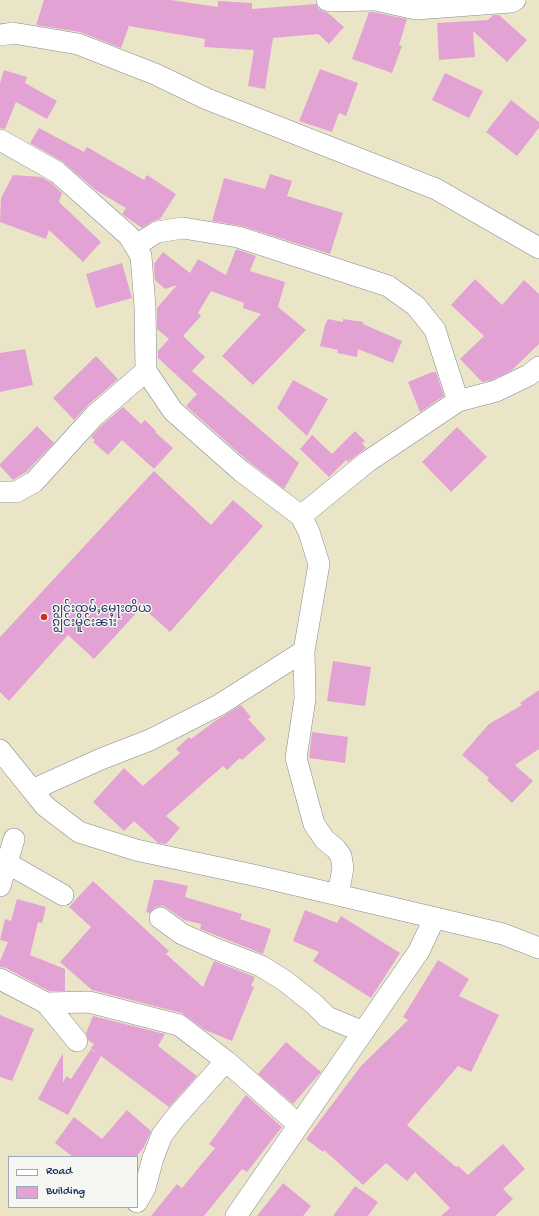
<!DOCTYPE html>
<meta charset="utf-8">
<style>
body{margin:0}
#map{position:relative;width:539px;height:1216px;overflow:hidden;background:#ebe5c8;font-family:"Gochi Hand",sans-serif}
canvas{display:block}
.legend{position:absolute;left:8px;top:1156px;width:130px;height:52px;box-sizing:border-box;background:#f6f6f2;border:1px solid #9ea6b7;margin:0;padding:5px 7px;list-style:none;font-size:12px;color:#1b2f5e}
.legend li{display:flex;align-items:center;gap:8px;height:20px}
.legend b{width:20px;border:1px solid #9ea6b7}
</style>
<div id="map">
<canvas width="539" height="1216"></canvas>
<ul class="legend">
<li><b style="height:5px;background:#fff"></b>Road</li>
<li><b style="height:11px;background:#e2a3d4"></b>Building</li>
</ul>
</div>
<script>
const context = document.querySelector('canvas').getContext('2d');
context.lineJoin = 'round';
function fill(path, color) {
  context.fillStyle = color;
  context.fill(path, 'evenodd');
}
function strokePath(path, color, width, dash) {
  context.strokeStyle = color;
  context.lineWidth = width;
  context.lineCap = dash ? 'butt' : 'round';
  context.setLineDash(dash || []);
  context.stroke(path);
}
function label(font, color, halo, rows, align = 'center') {
  context.font = font + ' "Gochi Hand","Noto Sans Myanmar",sans-serif';
  context.lineWidth = 3;
  context.setLineDash([]);
  context.textBaseline = 'middle';
  context.strokeStyle = halo;
  context.fillStyle = color;
  for (const [text, x, y, turn = 0] of rows) {
    context.save();
    context.translate(x, y);
    context.rotate((+turn || 0) * Math.PI / 180);
    context.textAlign = isNaN(turn) ? turn : align;
    if (halo) context.strokeText(text, 0, 0);
    context.fillText(text, 0, 0);
    context.restore();
  }
}
fill(new Path2D(`
 M44,0h127l47,7v-6l34,2v6l64,-5 3,5 9,4 16,14 -15,17 -11,-10 -45,4 -8,51 -17,-3 6,-36 -50,-3 1,-8 -76,-13 -8,22 -41,-16 -44,-7z
 M369,12h4l34,7 -8,26 3,1 -10,27 -40,-14z
 M493,15h6l28,25 -20,22 -34,-31 2,26 -36,3 -2,-37 51,-3z
 M320,69l38,14 -12,33 -7,-3 -7,19 -33,-11z
 M4,70l23,7 -2,6 32,18 -10,18 -31,-17 -11,27 -5,-1v-45z
 M445,73l38,18 -14,27 -37,-18z
 M511,100l28,22v6l-22,28 -31,-24z
 M39,128l45,24 3,-5 57,33 3,-5 29,19 -16,25 -9,3 -9,6 -20,-14 4,-6 -29,-17 -34,-29 -33,-19z
 M270,174l22,7 -5,15 56,17 -13,41 -88,-28 -30,-5 12,-43 41,11z
 M13,175l28,2 9,5 12,11 -3,9 42,40 -18,20 -34,-32 -3,9 -46,-17 1,-24z
 M236,249l20,7 -6,15 35,11 -7,25 28,23 -53,55 -31,-29 39,-42 -18,-6 1,-5 -33,-12 -13,22 3,3 -18,20 22,21 -13,14 107,92 -15,26 -35,-27 -63,-56 11,-12 -39,-36v-7l11,-12 -12,-10v-21l20,-23 -12,4 -10,-9 -1,-16 9,-12 27,21 8,-14 28,16z
 M122,263l10,35 -36,10 -10,-34z
 M475,279l27,26 22,-25 15,14v50l-28,27 -19,9 -10,2 -22,-23 24,-23 -33,-31z
 M328,319l15,3v-3l20,3v2l39,17 -9,22 -35,-14 -1,8 -20,-4 1,-3 -18,-4 5,-21z
 M25,349l8,36 -33,7v-39z
 M96,356l22,23 -31,27 -13,14 -21,-22z
 M432,372h4l8,24 -24,16 -12,-30z
 M293,380l35,19 -21,37 -30,-28z
 M123,407l18,17 4,-4 11,11 -1,1 18,16 -19,21 -32,-29 -14,15 -15,-13 2,-2 -4,-3 12,-13z
 M37,426l17,17 -28,29 -13,8 -13,-14v-2z
 M457,427l30,30 -36,35 -29,-30z
 M355,431l10,10 -3,2 4,5 -18,14 -2,-2 -17,17 -29,-28 12,-14 20,19z
 M154,471l57,54 22,-25 30,26 -93,106 -28,-25 -48,52 -26,-24 -59,66 -9,-9v-55z
 M333,661l38,6 -6,39 -38,-5z
 M539,690v59l-24,16 18,16 -21,22 -25,-23 2,-2 -27,-23 27,-31 33,-19 -2,-2z
 M241,705l10,12 -3,2 18,20 -24,21 -2,-2 -13,12 -4,-4 -57,50 14,12 -14,16 -8,-1 -24,-22 -10,10 -31,-29 31,-34 19,18 37,-33 -4,-4 13,-12 2,2 24,-18z
 M312,732l36,5 -3,26 -36,-5z
 M154,880h7l27,6 -3,11 57,17 -2,5 31,10 -8,25 -63,-25 1,-5 -17,-4 -17,-12 -5,-2 -7,1 -5,6 -4,-1z
 M93,881l76,70 -3,3 37,33 11,-26 41,16 -4,9 3,1 -22,54 -27,-11 -23,-17 -90,-23 -32,-28 31,-35 -22,-20z
 M17,899l29,8 -4,16 -4,-1 -8,33 35,14v22h-16l-43,-23 -6,-1v-6l8,-19 -8,-2 5,-21 6,2z
 M305,910l32,13 4,-7 59,37 -29,45 -58,-37 6,-9 -26,-11z
 M438,960l31,19 -10,17 40,19 -28,57 -13,-6 -51,59 49,42 2,-1 10,9 35,-31 22,25 -22,20 10,10 -18,17h-54l9,-8 -35,-36 -8,9 -21,-18 -23,22 -39,-35 -1,2 -17,-13 55,-73 47,-46 -5,-3z
 M0,1015l34,14 -22,52 -12,-4z
 M93,1016l72,18 -7,12 39,30 -28,31 -68,-51 -33,59 -30,-16 25,-46v30l3,-7 5,3 20,-30 8,6 -8,-7 3,-4 -5,-3 -3,-8z
 M286,1042l35,30 -28,32 -35,-30z
 M246,1095l36,32 -35,45 -5,-3 -38,47h-53l26,-32 5,4 33,-40 -6,-4z
 M127,1110l24,21 -7,16 -8,10h-63l-18,-14 19,-26 28,22z
 M283,1183l28,23 -8,10h-46z
 M355,1186l23,16 -10,14h-35z`), '#e2a3d4');
const minor = new Path2D(`
 M327,0l4,1 41,-1
 M376,0l40,9 95,-7 4,-2
 M0,35l13,-2 65,11 77,30 52,25 229,90 103,59
 M0,140l57,32 72,64 12,20 4,51 1,64 27,40 68,60 60,45 8,16 10,32 -15,87 -85,54 -69,35 -49,19 -69,31
 M135,246l22,-14 26,-4 55,9 150,49 28,20 19,24 23,71
 M0,492h16l18,-10 61,-67 51,-44
 M301,516l66,-54 91,-61 38,-10 33,-16 10,-8
 M304,651l1,48 -9,59 18,66 11,16 11,9 5,7 2,12 -5,27
 M0,750l45,56 34,26 57,18 126,27 241,57 36,14
 M7,863l56,32
 M0,886l14,-47
 M160,918l22,16 34,15 45,17 24,15 29,23 13,13 36,15
 M0,979l46,24 31,38
 M46,1003l43,-1 90,23 47,36 73,64
 M137,1202l8,-14 8,-30 9,-23 13,-17 51,-57
 M236,1216l183,-265 15,-32`);
strokePath(minor, '#838a93', 22);
strokePath(minor, '#fff', 21);
for (const [x, y, r, color] of [
 [44,617,4,"#c8321e"]
]) {
  const dot = new Path2D();
  dot.arc(x, y, r, 0, 2 * Math.PI);
  context.fillStyle = color;
  context.fill(dot);
  strokePath(dot, '#f6f6f2', 1.5);
}
label('12px', '#1b2f5e', '#f6f6f2', [
 ["ၵျွင်းထမ်ႇမေႃးတိယ",52,610],
 ["ၵျွင်းမိူင်းၼၢႆး",52,624]
], 'left');
</script>
